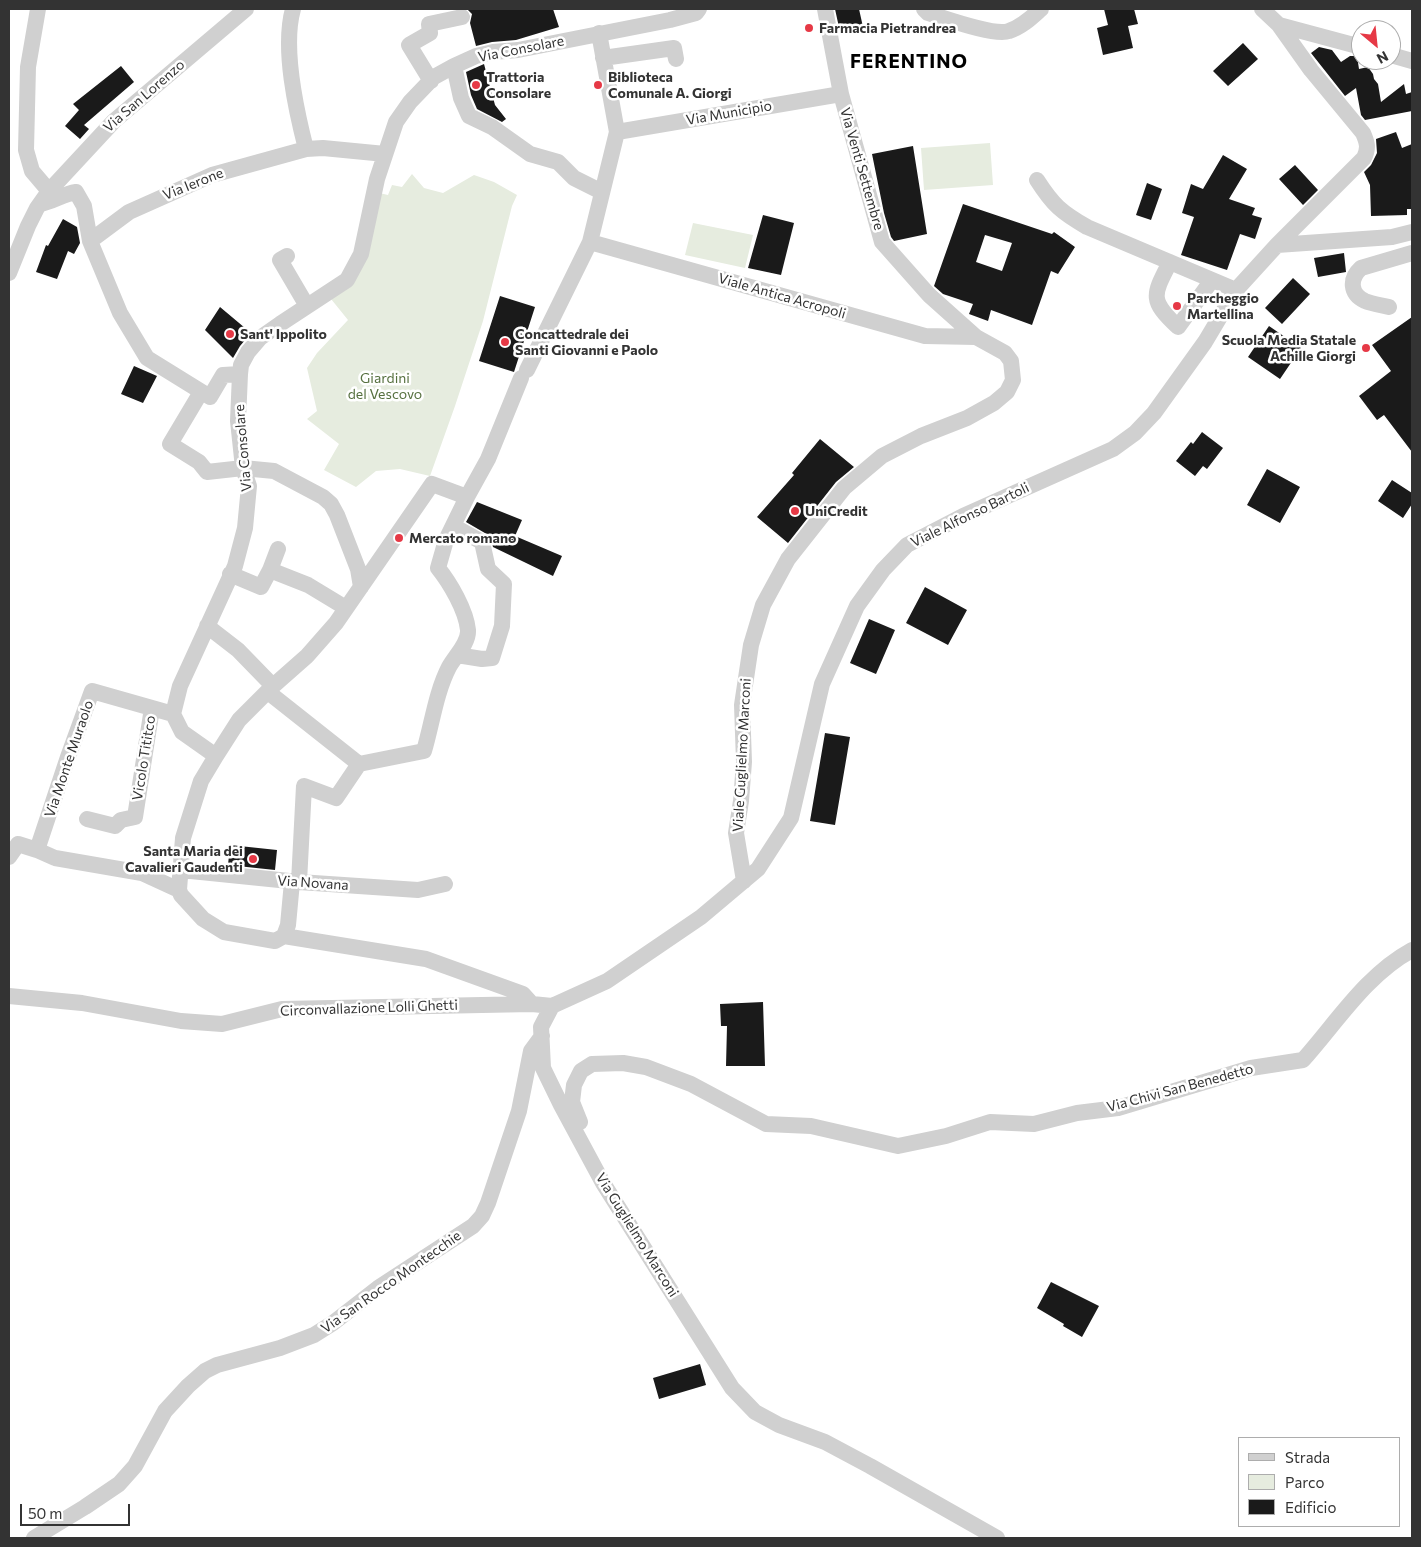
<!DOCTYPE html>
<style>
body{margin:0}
#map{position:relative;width:1421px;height:1547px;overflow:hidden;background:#fff;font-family:Commissioner,sans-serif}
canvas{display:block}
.frame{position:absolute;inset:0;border:10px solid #333;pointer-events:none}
.legend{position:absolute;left:1238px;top:1437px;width:162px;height:90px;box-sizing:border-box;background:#fff;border:1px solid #adadad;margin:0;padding:6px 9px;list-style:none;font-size:15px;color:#333}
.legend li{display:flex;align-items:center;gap:10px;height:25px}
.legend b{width:25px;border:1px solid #adadad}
.north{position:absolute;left:1351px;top:20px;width:50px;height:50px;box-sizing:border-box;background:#fff;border:1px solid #adadad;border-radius:50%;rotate:152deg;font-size:14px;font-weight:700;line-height:20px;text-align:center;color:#333}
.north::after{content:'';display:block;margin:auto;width:18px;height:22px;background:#e63946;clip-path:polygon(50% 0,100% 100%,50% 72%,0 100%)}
.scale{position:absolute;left:20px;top:1504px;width:110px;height:22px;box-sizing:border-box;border:2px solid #333;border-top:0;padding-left:6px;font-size:15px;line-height:18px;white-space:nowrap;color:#333;-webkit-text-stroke:4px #fff;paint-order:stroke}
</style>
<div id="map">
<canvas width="1421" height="1547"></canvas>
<div class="frame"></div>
<ul class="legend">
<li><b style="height:6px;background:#d0d0d0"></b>Strada</li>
<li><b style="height:14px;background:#e6ecdf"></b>Parco</li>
<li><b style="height:14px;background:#1a1a1a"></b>Edificio</li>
</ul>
<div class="north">N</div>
<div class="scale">50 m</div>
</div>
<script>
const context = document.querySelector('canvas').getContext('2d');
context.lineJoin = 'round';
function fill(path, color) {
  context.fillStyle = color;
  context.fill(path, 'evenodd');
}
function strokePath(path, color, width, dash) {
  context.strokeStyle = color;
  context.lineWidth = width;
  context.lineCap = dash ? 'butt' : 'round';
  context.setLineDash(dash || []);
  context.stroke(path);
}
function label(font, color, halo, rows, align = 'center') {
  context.font = font + ' Commissioner,sans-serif';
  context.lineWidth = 5;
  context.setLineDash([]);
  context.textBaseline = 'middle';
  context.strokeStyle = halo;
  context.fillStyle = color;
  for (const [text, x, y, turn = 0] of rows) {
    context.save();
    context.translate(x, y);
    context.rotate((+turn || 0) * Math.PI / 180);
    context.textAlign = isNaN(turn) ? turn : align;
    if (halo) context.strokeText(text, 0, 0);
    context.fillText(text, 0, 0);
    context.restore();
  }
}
fill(new Path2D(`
 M990,143l3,42 -69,5 -3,-42z
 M412,174l12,14 19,5 31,-18 20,7 23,13 -5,11 -29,115 -28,85 -25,70 -30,-7 -24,2 -20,16 -32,-17 15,-26 -32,-25 10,-8 -10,-43 10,-15 31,-33 -21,-26 19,-6 29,-96 13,3 4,-10 10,2z
 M693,223l60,12 -8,33 -60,-13z`), '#e6ecdf');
fill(new Path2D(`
 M467,9h86l6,18 -43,13 -24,2 -16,4 -6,-23 2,-9z
 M835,9h24l4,18 -23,5z
 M1104,9h30l4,15 -10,2 5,22 -30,7 -6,-27 11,-3z
 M1243,43l15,16 -30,27 -15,-15z
 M1319,47l13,3 9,12 9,-6h7l2,13 9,-2 5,7 1,5 4,5 3,18 23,-18 2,10 6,-2v19l-47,9 -4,-5 -5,-27 -11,8 -34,-43z
 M484,64l11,41 11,14 -4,3 -25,-13 -6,-14 -5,-23z
 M121,66l13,16 -50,43 5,4 -9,10 -15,-13 14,-16 -6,-6z
 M1396,132l6,16 10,-4v65h-5v6l-36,1 -1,-31 -6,-13 7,-7 6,-12 -1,-14z
 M913,146l14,88 -33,7 -3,-4 -7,-24 -12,-59z
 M1223,155l24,14 -18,30 26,9 -3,7 10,3 -7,21 -15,-5 -13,36 -46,-15 13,-38 -12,-4 9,-29 12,5z
 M1295,165l23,25 -15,15 -24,-26z
 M1147,183l15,6 -11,31 -15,-5z
 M963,204l89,30 2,-2 21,15 -17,27 -7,-3 -19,54 -41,-15 -3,11 -19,-7 4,-10 -30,-10 -9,-8zM985,235l27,8 -10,28 -26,-9z
 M763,215l31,8 -13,52 -33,-7z
 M63,219l14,8 3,16 -6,11 -6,-3 -11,28 -21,-7 10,-27 2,1z
 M1344,253l2,19 -28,5 -4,-19z
 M1293,278l17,16 -28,30 -17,-16z
 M500,296l35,11 -21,65 -35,-11z
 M220,307l31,26 -11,13 -7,12 -28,-28z
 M1412,317v135l-28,-37 -7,5 -18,-24 32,-25 -19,-26z
 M1269,326l32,22 -21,31 -32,-22z
 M134,366l23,10 -14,27 -22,-9z
 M1202,432l21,16 -16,21 -4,-3 -8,10 -19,-15 15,-19 2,2z
 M820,439l34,28 -18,15 -48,61 -31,-26 37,-42 -2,-2z
 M1267,469l33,18 -20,36 -33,-18z
 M1392,480l20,13v11l-9,14 -25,-17z
 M477,502l45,18 -7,16 47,20 -9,20 -60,-29 -3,-11 -24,-14z
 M925,587l42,23 -19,35 -42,-22z
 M869,619l26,11 -19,44 -26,-11z
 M825,733l25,4 -15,88 -25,-4z
 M230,845l47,5 -2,20 -47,-5z
 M763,1002l2,64h-39l1,-40h-6l-1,-22z
 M1051,1282l48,24 -17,31 -19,-11 1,-2 -27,-16z
 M700,1364l6,21 -47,14 -6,-21z`), '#1a1a1a');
strokePath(new Path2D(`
 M38,9l-10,58 -2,83 6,21 17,20
 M293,9c-11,39 3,101 13,140
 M924,9l4,4 6,2c16,5 61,21 75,16 13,-4 23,-14 32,-22
 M1279,25l82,22
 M1391,55l21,6
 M603,58l71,-10 2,11
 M454,66l7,32 8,18 23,11 38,27 28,8 16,16 28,14
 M431,81l-22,-36 21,-12 -1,-9 33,-7
 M617,132l224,-38
 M1037,180c16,25 24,32 50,47l149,63
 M40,204c13,-2 23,-10 36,-12l8,14 6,35 30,72 27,45 63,39 13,-22 17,-1
 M90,241l39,-29 83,-37 94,-26 17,-1 62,6
 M590,242l335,94 51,1
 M1277,245l115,-8 20,-5
 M287,256l-7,4 27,46
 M1170,262c-17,33 -21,38 8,65l34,-47
 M9,273l19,-47 9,-18 12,-17 65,-70 132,-112
 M1389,307c-8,-2 -17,-3 -24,-6 -15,-7 -16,-22 -4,-33l51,-15
 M527,370l63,-128 27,-110 -18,-99
 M201,392l-31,52 29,18 8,10 36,-4 31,3 49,26 8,7 6,11 21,54 3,18
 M453,526l29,16 6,27 16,15 -2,42 -10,32 -10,1 -25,-4
 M270,570l8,-21
 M230,574l31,13 9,-17 38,15 38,23
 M207,626l31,24 35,36
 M268,692l91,72 65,-13c8,-27 12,-59 25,-84 6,-11 20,-24 19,-37 -2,-20 -18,-47 -30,-62l8,-28 21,-43
 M216,756l23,-36 34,-34 34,-30 29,-33 96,-139 35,13 21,-38 33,-81
 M87,819l28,7 6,-6 14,-3 17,-109
 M37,850l31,-93 24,-66 81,23
 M9,857l9,-13 19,6 18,8 87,15 37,17
 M181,870l118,12 119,8 27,-6
 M744,881l-8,-48 5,-32 3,-39 -2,-57 9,-60 12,-40 25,-46 56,-71 38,-32 39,-20 46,-18 27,-15 13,-11 6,-12 -2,-19 -6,-8 -29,-16 -47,-42 -47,-53 -41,-148 -16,-85
 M292,882l-4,43 -4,11 -9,5 -51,-9 -21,-13 -22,-24 -2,-5 4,-52 18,-57 15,-25 -34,-24 -9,-18 7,-28 55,-120 10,-38 4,-42 -6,-18 -5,-47 2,-47 1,-9 7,-13 12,-14 20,-14 67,-44 14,-26 16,-75 19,-57 14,-20 24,-25 20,-11 22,-10 17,-4 25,-2 152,-30 26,-7 3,-4
 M299,882l5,-96 32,12 23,-34
 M284,936l142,23 97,35 9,10
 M9,996l73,7 99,18 41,3 60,-15 250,-5 20,2
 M580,1122l-8,-20 2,-17 7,-14 11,-7 31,-1 23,4 45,17 75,40 45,2 87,20 48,-10 44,-14 44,2 43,-11 41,-5 133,-40 52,-8c34,-38 63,-85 109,-110
 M34,1538l51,-31 34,-23 16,-18 30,-55 23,-25 17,-15 12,-6 63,-17 34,-13 19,-12 45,-35 95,-62 9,-10 6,-13 31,-92 12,-60 11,-15
 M997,1538l-127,-72 -45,-24 -46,-17 -24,-13 -23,-24 -129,-205 -42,-78 -18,-37 -2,-41 11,-21 55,-25 94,-64 57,-48 33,-51 31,-134 35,-78 26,-36 24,-25 56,-29 150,-67 22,-16 19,-20 51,-71 31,-52 41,-45 87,-87c5,-10 3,-16 -1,-25l-52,-63 -32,-45 -17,-16`), '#d0d0d0', 16);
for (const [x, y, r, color] of [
 [809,28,5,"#e63946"],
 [476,85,5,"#e63946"],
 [598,85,5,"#e63946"],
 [1177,306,5,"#e63946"],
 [230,334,5,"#e63946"],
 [505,342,5,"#e63946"],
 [1366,348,5,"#e63946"],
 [795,511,5,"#e63946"],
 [399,538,5,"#e63946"],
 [253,859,5,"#e63946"]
]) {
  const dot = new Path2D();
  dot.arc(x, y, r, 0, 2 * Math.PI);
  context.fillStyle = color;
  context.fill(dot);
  strokePath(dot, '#fff', 2);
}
label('bold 14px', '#333', '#fff', [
 ["Farmacia Pietrandrea",819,28],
 ["Trattoria",486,77],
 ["Consolare",486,93],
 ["Biblioteca",608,77],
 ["Comunale A. Giorgi",608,93],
 ["Parcheggio",1187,298],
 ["Martellina",1187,314],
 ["Sant' Ippolito",240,334],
 ["Concattedrale dei",515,334],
 ["Santi Giovanni e Paolo",515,350],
 ["Scuola Media Statale",1356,340,"right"],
 ["Achille Giorgi",1356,356,"right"],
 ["UniCredit",805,511],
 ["Mercato romano",409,538],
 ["Santa Maria dei",243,851,"right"],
 ["Cavalieri Gaudenti",243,867,"right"]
], 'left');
label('14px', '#333', '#fff', [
 ["Via Consolare",521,49,-11],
 ["Via San Lorenzo",144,96,-41],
 ["Via Municipio",729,113,-10],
 ["Via Venti Settembre",862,169,74],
 ["Via Ierone",193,184,-22],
 ["Viale Antica Acropoli",782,296,16],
 ["Via Consolare",243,448,-95],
 ["Viale Alfonso Bartoli",970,515,-26],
 ["Viale Guglielmo Marconi",742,755,-87],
 ["Vicolo Tititco",144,758,-81],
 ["Via Monte Muraolo",69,759,-71],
 ["Via Novana",313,883,4],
 ["Circonvallazione Lolli Ghetti",369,1008,-2],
 ["Via Chivi San Benedetto",1180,1088,-15],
 ["Via Guglielmo Marconi",637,1235,58],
 ["Via San Rocco Montecchie",391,1282,-35]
]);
label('14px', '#56703f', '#fff', [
 ["Giardini",385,378],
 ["del Vescovo",385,394]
]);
context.letterSpacing = '1px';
label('bold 19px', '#000', '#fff', [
 ["FERENTINO",909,62]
]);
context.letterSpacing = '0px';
</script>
